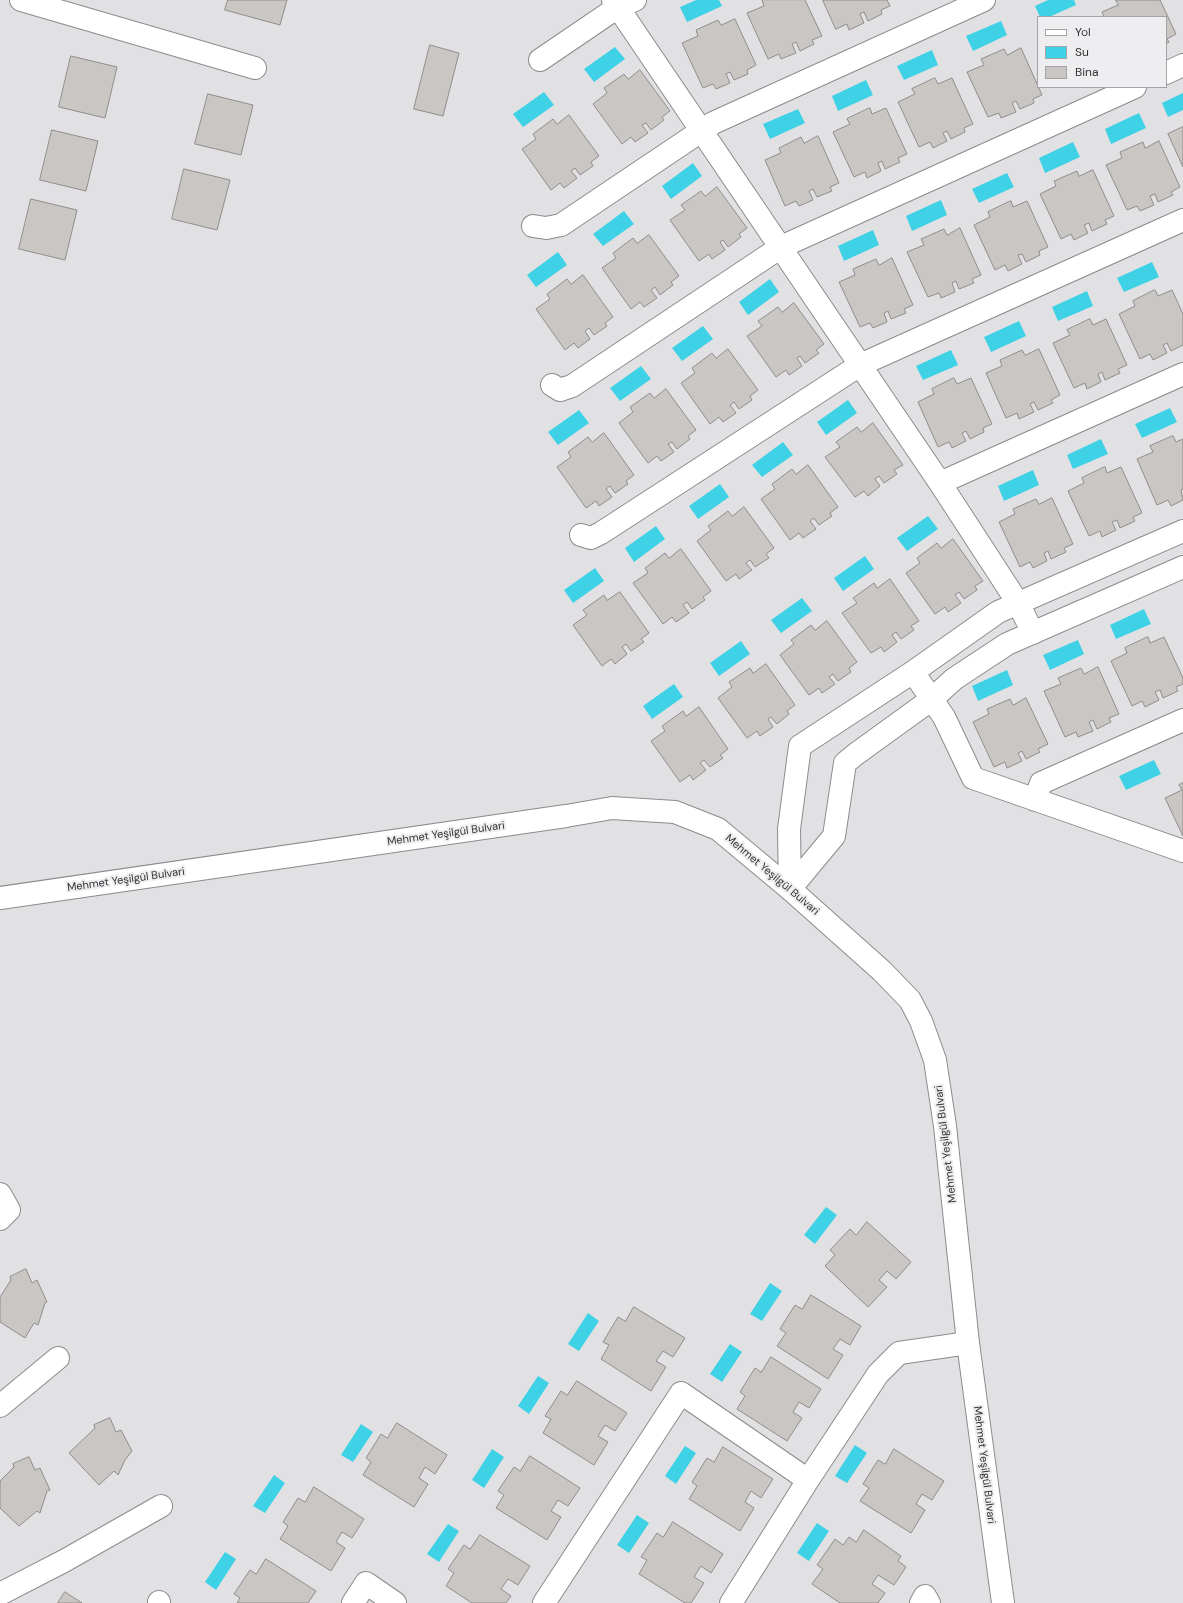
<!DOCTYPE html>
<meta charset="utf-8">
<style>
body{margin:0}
#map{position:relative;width:1183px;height:1603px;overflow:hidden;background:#e1e1e4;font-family:"DM Sans",sans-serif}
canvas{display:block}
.legend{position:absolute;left:1037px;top:16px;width:130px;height:72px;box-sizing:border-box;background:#eeeef1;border:1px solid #a3a3a5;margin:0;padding:5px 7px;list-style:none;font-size:12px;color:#323233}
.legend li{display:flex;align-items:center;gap:8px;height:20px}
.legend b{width:20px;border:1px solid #a3a3a5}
</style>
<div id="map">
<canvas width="1183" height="1603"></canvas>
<ul class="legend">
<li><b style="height:5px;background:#fff"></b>Yol</li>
<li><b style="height:11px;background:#3fd1e6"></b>Su</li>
<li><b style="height:11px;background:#c9c6c4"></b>Bina</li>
</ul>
</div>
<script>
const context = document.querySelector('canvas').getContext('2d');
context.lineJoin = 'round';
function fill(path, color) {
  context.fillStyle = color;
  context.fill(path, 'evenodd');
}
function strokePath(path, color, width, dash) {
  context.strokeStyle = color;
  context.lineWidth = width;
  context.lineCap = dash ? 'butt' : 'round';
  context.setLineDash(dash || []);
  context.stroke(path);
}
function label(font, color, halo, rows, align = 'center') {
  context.font = font + ' "DM Sans",sans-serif';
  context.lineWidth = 4;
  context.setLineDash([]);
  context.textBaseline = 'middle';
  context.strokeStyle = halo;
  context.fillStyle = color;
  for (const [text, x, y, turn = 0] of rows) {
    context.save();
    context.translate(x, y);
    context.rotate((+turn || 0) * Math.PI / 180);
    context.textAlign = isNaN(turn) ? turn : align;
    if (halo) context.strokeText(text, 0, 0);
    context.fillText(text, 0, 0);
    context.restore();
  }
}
fill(new Path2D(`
 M696,0h23l3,6 -35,16 -7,-15z
 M1048,0h26l2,5 -27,12h-9l-5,-11z
 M1001,21l6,14 -34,16 -7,-15z
 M615,47l10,12 -31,23 -10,-13z
 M932,50l6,15 -34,15 -7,-14z
 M866,80l7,15 -35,16 -6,-15z
 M544,92l10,13 -31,22 -10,-13z
 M1183,93v17l-15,7 -6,-14z
 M798,109l7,14 -35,16 -7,-15z
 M1139,113l7,15 -35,16 -6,-15z
 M1073,142l7,15 -35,16 -6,-15z
 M693,163l9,13 -31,23 -9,-13z
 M1007,173l7,14 -35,16 -7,-14z
 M941,200l6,15 -35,16 -6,-15z
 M624,211l10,13 -31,22 -10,-12z
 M873,230l6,15 -35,16 -6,-15z
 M558,252l9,13 -31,22 -9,-12z
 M1152,262l7,15 -35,15 -7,-14z
 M770,279l9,13 -31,23 -9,-13z
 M1087,291l6,15 -35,15 -6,-14z
 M1019,321l7,15 -35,16 -7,-15z
 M703,326l10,13 -31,22 -10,-13z
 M951,350l7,15 -35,15 -7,-14z
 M641,366l10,13 -31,22 -10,-13z
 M848,400l9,13 -31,22 -9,-13z
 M1170,408l7,14 -35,16 -7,-14z
 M579,410l10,13 -31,22 -10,-13z
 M1101,439l7,15 -35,15 -6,-14z
 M783,442l10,13 -31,22 -10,-12z
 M1033,470l6,15 -35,16 -6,-15z
 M720,484l9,13 -31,22 -9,-13z
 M928,516l10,13 -31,22 -10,-13z
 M656,526l9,13 -31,23 -9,-14z
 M865,556l9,13 -31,22 -9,-13z
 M595,568l9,13 -31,22 -9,-13z
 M802,598l10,13 -31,22 -10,-13z
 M1144,609l7,15 -35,15 -6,-14z
 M1078,640l6,14 -34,16 -7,-15z
 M741,641l9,13 -31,22 -9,-13z
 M1007,670l6,15 -35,16 -6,-15z
 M674,684l9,13 -31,22 -9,-13z
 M1154,760l7,14 -35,16 -7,-14z
 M826,1207l11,8 -22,29 -11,-9z
 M770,1283l12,8 -20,30 -12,-7z
 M588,1313l11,8 -20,30 -11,-7z
 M730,1344l12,8 -20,30 -12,-8z
 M538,1376l11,7 -20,31 -11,-8z
 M361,1424l12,8 -20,30 -12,-7z
 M855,1445l12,8 -20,30 -12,-7z
 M685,1446l11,7 -20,31 -11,-8z
 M492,1449l12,8 -20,31 -12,-8z
 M274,1475l11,8 -20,30 -12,-7z
 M637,1515l12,8 -20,30 -12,-8z
 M817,1523l12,8 -20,30 -12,-8z
 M448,1524l11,7 -20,31 -12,-8z
 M225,1552l11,7 -20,31 -11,-8z`), '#3fd1e6');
const building = new Path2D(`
 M228,0h59l-7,25 -55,-15z
 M805,0l17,36 -10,4 2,4 -14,7 -4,-9 -4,2 4,9 -15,6 -2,-5 -11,5 -21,-46 17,-7 -2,-6z
 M823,0h64l3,6 -9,4 1,4 -14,7 -4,-9 -4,2 4,9 -15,7 -2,-6 -11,5z
 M1116,0h44l16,34 -9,5 2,3 -3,2v-27h-62l-2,-5 16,-7z
 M735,19l21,46 -9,5 1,4 -14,6 -4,-8 -4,2 4,9 -14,6 -3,-5 -10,4 -21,-45 16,-7 -2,-6 22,-10 3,5z
 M430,45l29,8 -16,63 -29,-7z
 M1021,48l21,47 -9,4 1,4 -14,6 -4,-8 -4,2 4,9 -15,6 -2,-5 -11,4 -21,-45 17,-7 -3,-6 23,-10 3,6z
 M71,56l46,11 -12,51 -46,-11z
 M640,70l30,41 -8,6 2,3 -13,10 -5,-7 -4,2 6,8 -13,9 -4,-5 -9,7 -29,-40 14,-11 -3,-5 20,-14 4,5z
 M935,78l3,6 14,-6 21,46 -9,4 1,4 -14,7 -4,-8 -4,2 4,8 -14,7 -3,-6 -11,5 -21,-45 17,-8 -3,-5z
 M208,94l45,11 -12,50 -46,-11z
 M870,108l2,6 14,-6 21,46 -9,4 2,4 -15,7 -3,-8 -4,2 3,8 -14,7 -2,-6 -11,5 -21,-45 17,-8 -3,-5z
 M569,115l30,41 -8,6 2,4 -13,9 -5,-7 -4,3 6,7 -13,10 -4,-5 -9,7 -29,-41 14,-10 -3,-5 20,-15 4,5z
 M1183,127v40l-15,-33z
 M52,130l46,11 -12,50 -46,-11z
 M818,136l21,47 -9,4 2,4 -15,6 -4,-8 -4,2 4,9 -14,6 -3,-5 -11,5 -20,-46 16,-7 -2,-5 22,-11 3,6z
 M1159,141l21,46 -9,5 2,3 -15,7 -3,-8 -5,2 4,9 -14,6 -3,-5 -10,4 -21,-45 16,-7 -2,-6 23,-10 2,6z
 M184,169l46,11 -13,50 -45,-11z
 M1093,170l21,46 -9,4 2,4 -15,7 -3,-8 -5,2 4,8 -14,7 -3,-6 -10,5 -21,-45 16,-8 -2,-5 23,-10 2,5z
 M717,187l30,41 -8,6 2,3 -13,10 -5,-7 -3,2 5,8 -13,9 -3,-5 -10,7 -29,-41 15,-10 -4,-5 20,-14 4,5z
 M31,199l46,11 -12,50 -46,-11z
 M1011,201l2,6 14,-6 21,46 -9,4 1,4 -14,7 -4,-8 -4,1 4,9 -14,7 -3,-6 -10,5 -21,-45 16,-8 -2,-5z
 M960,228l21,47 -9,4 2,4 -15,6 -3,-8 -4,2 3,9 -14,6 -2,-5 -11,4 -21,-45 17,-7 -3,-6 23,-10 3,6z
 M649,235l30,41 -8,6 2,3 -13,10 -5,-8 -4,3 6,8 -13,9 -4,-5 -9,7 -29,-41 14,-10 -3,-5 20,-15 4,5z
 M892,258l21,47 -9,4 2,4 -15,6 -3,-8 -4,2 3,9 -14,6 -3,-5 -10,4 -21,-45 16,-7 -2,-6 23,-10 3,6z
 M583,275l30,42 -8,6 2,3 -13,9 -5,-7 -4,3 5,8 -12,9 -4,-5 -9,7 -29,-41 14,-10 -3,-5 20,-15 4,5z
 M1155,290l3,6 14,-6 11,24v31l-12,6 -4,-8 -4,2 4,8 -14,7 -3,-6 -10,5 -21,-45 16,-8 -2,-5z
 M794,303l30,41 -8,6 3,3 -14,10 -5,-7 -3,2 5,8 -13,9 -3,-5 -10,7 -29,-41 15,-10 -4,-5 20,-14 4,5z
 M1090,319l3,6 13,-6 21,46 -9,4 2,4 -15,7 -3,-8 -4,2 3,8 -14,7 -2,-6 -11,5 -21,-45 17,-8 -3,-5z
 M728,349l30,41 -8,6 2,4 -13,9 -5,-7 -4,3 6,8 -13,9 -4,-5 -9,7 -29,-41 14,-10 -3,-5 20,-15 4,5z
 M1039,349l21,46 -9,5 2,3 -15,7 -4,-8 -4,2 4,8 -15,7 -2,-6 -11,5 -20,-45 16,-7 -2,-6 22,-10 3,5z
 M954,378l3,6 14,-6 21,46 -9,4 1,4 -14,7 -4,-8 -4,2 4,8 -14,7 -3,-6 -11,5 -20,-45 16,-8 -2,-5z
 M666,389l30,41 -8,6 2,3 -13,10 -5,-7 -4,2 6,8 -13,9 -4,-5 -9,7 -29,-40 14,-11 -3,-5 20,-14 4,5z
 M873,423l30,42 -9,5 3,4 -13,9 -5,-7 -4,3 5,7 -12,10 -4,-5 -9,6 -30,-40 15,-10 -4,-5 21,-15 4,5z
 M604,433l30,42 -8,6 2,3 -13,9 -5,-7 -4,3 6,8 -13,9 -3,-5 -10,7 -29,-41 14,-10 -3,-5 20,-15 4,5z
 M1173,436l3,6 7,-3v50l-2,1 2,10 -12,6 -3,-6 -11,5 -20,-46 16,-7 -3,-6z
 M808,465l30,42 -8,6 2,3 -13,9 -5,-7 -4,3 6,8 -13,9 -4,-5 -9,7 -29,-41 14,-10 -3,-5 20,-15 4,5z
 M1105,467l2,6 14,-6 21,46 -9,4 2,4 -15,7 -3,-8 -5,2 4,8 -14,7 -2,-6 -11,5 -21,-45 16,-8 -2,-5z
 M1052,498l21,46 -9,4 2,4 -15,7 -3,-8 -4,2 3,8 -14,7 -3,-6 -10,5 -21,-45 16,-8 -2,-5 23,-10 3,5z
 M744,507l30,41 -8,6 3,4 -14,9 -5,-7 -4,3 6,7 -13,9 -3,-5 -10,7 -29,-40 14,-11 -3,-4 20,-15 4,5z
 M953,539l30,42 -8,5 2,4 -13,9 -5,-7 -4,3 6,8 -13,9 -3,-5 -10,7 -29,-41 14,-10 -3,-5 20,-15 4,5z
 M681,549l30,42 -8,6 2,3 -13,9 -5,-7 -4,3 6,8 -13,9 -4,-5 -9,7 -30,-41 15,-10 -3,-5 20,-15 4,5z
 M890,579l29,42 -8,5 3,4 -13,9 -5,-7 -4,3 5,7 -13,10 -3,-5 -10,6 -29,-40 15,-10 -4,-5 21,-15 3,5z
 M620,592l29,41 -8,6 3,3 -13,9 -5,-7 -4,3 5,7 -12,10 -4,-5 -9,7 -29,-41 14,-10 -4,-5 21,-15 3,5z
 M827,621l30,41 -8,6 2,4 -13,9 -5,-7 -4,3 6,7 -13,9 -3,-5 -10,7 -29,-40 14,-11 -3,-4 20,-15 4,5z
 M1148,637l2,6 14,-6 19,41v6l-7,3 2,4 -15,7 -3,-8 -5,2 4,8 -14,7 -3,-6 -10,5 -21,-45 16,-8 -2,-5z
 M766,664l29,41 -8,6 2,3 -12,10 -6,-7 -3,2 5,8 -13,9 -3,-5 -10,7 -29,-40 14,-11 -3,-5 21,-14 3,5z
 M1098,667l21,47 -10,4 2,4 -14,7 -4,-9 -4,2 4,9 -15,6 -2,-5 -11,5 -21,-46 17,-7 -3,-6 23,-10 3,6z
 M1026,698l22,46 -10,5 2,3 -14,7 -4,-8 -4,2 4,8 -15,7 -2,-6 -11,5 -21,-45 16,-8 -2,-5 23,-10 3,6z
 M699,707l29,42 -8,6 3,3 -13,9 -6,-7 -4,3 6,7 -13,10 -3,-5 -10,7 -29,-41 14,-10 -3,-5 21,-15 3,5z
 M1183,783v53l-18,-38 17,-8 -3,-5z
 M867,1222l44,40 -15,17 -9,-8 -8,9 8,7 -19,20 -43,-41 10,-11 -5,-5 20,-21 6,6z
 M26,1269l6,14 5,-3 10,22 -2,1 -7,22 -4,-2 -9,15 -25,-16v-25l11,-17 -1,-3z
 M811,1295l50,31 -11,19 -10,-6 -7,10 10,6 -15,24 -51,-33 9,-13 -6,-4 15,-24 7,4z
 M634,1307l51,31 -12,19 -10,-6 -7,10 10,6 -15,24 -50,-32 8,-14 -6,-3 15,-25 7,4z
 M771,1357l50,32 -12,19 -10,-6 -6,10 9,6 -15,23 -50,-32 8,-13 -5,-4 15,-24 6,4z
 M577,1381l50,32 -12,18 -10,-6 -7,11 10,6 -14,23 -51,-32 8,-14 -6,-3 16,-25 6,4z
 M110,1418l6,14 5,-2 11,21 -7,9 -7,15 -4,-4 -15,14 -30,-32 26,-25 -1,-3z
 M397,1423l50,32 -12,19 -10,-7 -6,11 9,6 -14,23 -51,-32 8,-13 -5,-4 15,-24 6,4z
 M723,1447l50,32 -12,19 -10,-7 -6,11 9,6 -14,23 -51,-32 8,-13 -5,-4 15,-24 7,4z
 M894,1449l50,32 -12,19 -10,-6 -6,10 9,6 -14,23 -51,-32 9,-13 -6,-4 15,-24 7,4z
 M530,1456l50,32 -12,18 -10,-6 -7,11 10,6 -14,23 -51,-32 8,-13 -6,-4 16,-24 6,4z
 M29,1457l6,13 5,-2 10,22 -3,1 -7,22 -3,-2 -18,15 -19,-18v-27l14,-14 -1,-3z
 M314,1487l50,32 -12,19 -10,-6 -6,10 9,6 -14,23 -51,-32 8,-13 -5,-4 15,-24 7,4z
 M673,1522l50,32 -12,19 -10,-7 -7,11 10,6 -13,20h-6l-46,-29 8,-14 -6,-3 16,-24 6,4z
 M864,1530l37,26 -3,5 8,6 -12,18 -16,-10 -6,9 13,9 -7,10h-38l-28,-19 11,-15 -6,-4 18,-26 8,6 6,-8 7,5z
 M480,1535l50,31 -12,19 -10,-6 -7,10 10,7 -5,7h-34l-26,-17 8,-13 -6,-4 16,-24 6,4z
 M266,1559l50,32 -8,12h-71l3,-5 -6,-4 16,-24 6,4z
 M65,1592l17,11h-24z`);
fill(building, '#c9c6c4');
strokePath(building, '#8f8d8b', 1);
const minor = new Path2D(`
 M21,0l234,68
 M613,0l327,483 78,120 15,30
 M540,60l78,-53 17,-7
 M1166,73l17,-8
 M533,226l13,2 15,-3 152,-102 271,-123
 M552,385l8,5 12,-4 209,-139 354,-160
 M940,483l243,-109
 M1183,531l-185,81 -85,60 -113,74 -11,83 1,60 44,-53 11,-73 11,-9 76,-55 22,-20 53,-35 176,-77
 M581,535l10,3 10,-5 259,-168 323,-145
 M913,672l31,45 29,61 210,73
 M1035,800l6,-17 142,-63
 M0,1194l9,16 -9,9
 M0,1406l58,-48
 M0,1594l64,-33 97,-55
 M159,1603v-1
 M353,1603l13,-20 29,20
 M544,1603l137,-210 127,87
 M731,1603l77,-123 70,-106 21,-21 69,-10
 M921,1603l4,-7 4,7`);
const major = new Path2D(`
 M0,898l566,-82 46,-8 63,4 43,17 72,60 92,82 28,29 11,21 14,39 10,66 23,217 35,260`);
strokePath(minor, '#8b8b8e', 24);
strokePath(major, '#8b8b8e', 24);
strokePath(minor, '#fff', 22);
strokePath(major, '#fff', 22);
label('11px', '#323233', '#eeeef1', [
 ["Mehmet Yeşilgül Bulvari",446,834,-8],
 ["Mehmet Yeşilgül Bulvari",772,875,40],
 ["Mehmet Yeşilgül Bulvari",126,880,-8],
 ["Mehmet Yeşilgül Bulvari",946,1144,-97],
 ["Mehmet Yeşilgül Bulvari",984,1465,83]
]);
</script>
